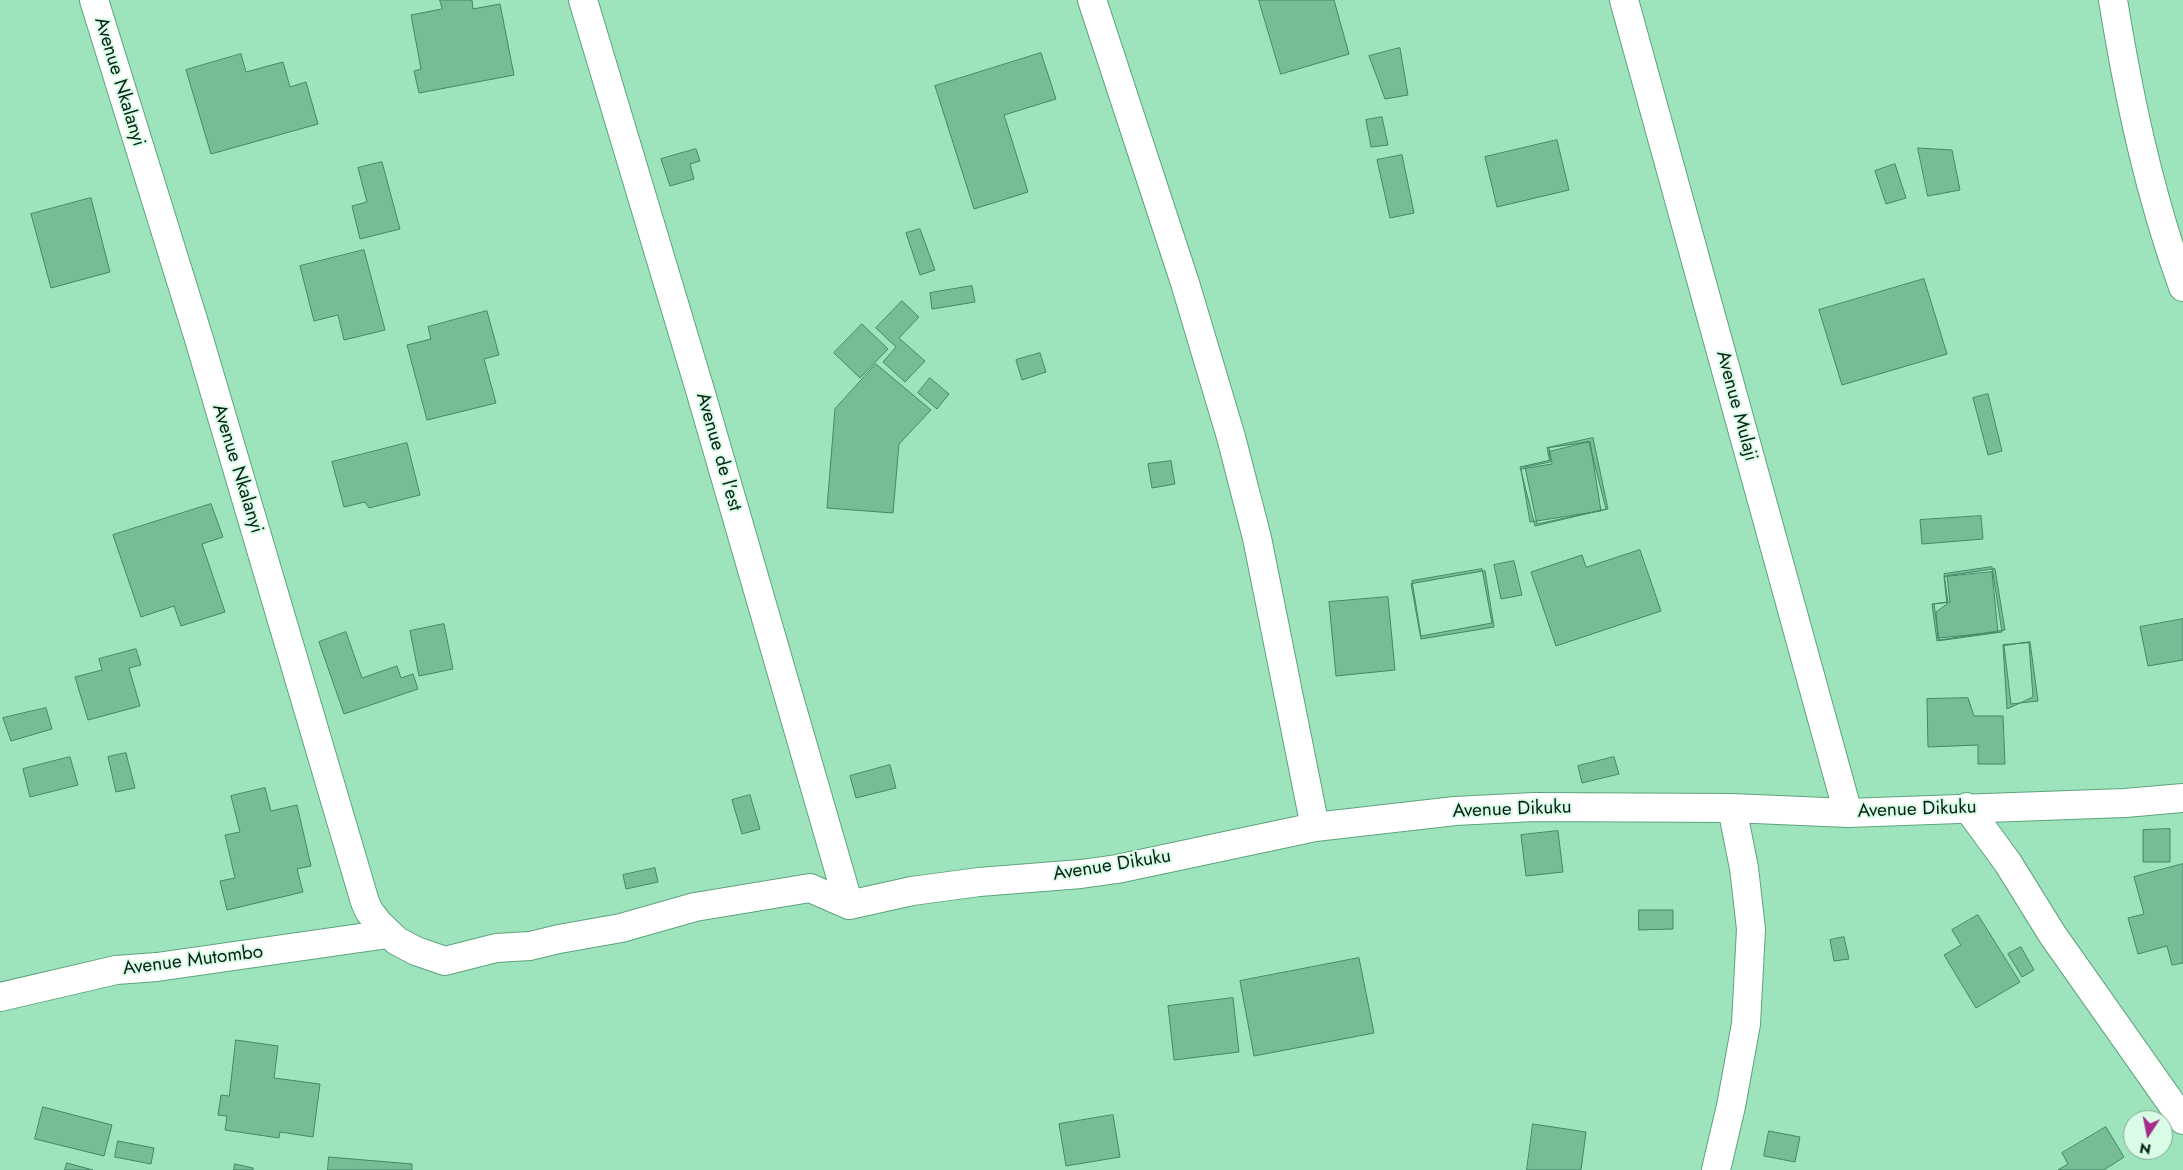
<!DOCTYPE html>
<style>
body{margin:0}
#map{position:relative;width:2183px;height:1170px;overflow:hidden;background:#9de4bc;font-family:Jost,sans-serif}
canvas{display:block}
.north{position:absolute;left:2123px;top:1110px;width:50px;height:50px;box-sizing:border-box;background:#dafce7;border:1px solid #85a593;border-radius:50%;rotate:191deg;font-size:14px;font-weight:700;line-height:20px;text-align:center;color:#052214}
.north::after{content:'';display:block;margin:auto;width:18px;height:22px;background:#a42f89;clip-path:polygon(50% 0,100% 100%,50% 72%,0 100%)}
</style>
<div id="map">
<canvas width="2183" height="1170"></canvas>
<div class="north">N</div>
</div>
<script>
const context = document.querySelector('canvas').getContext('2d');
context.lineJoin = 'round';
function fill(path, color) {
  context.fillStyle = color;
  context.fill(path, 'evenodd');
}
function strokePath(path, color, width, dash) {
  context.strokeStyle = color;
  context.lineWidth = width;
  context.lineCap = dash ? 'butt' : 'round';
  context.setLineDash(dash || []);
  context.stroke(path);
}
function label(font, color, halo, rows, align = 'center') {
  context.font = font + ' Jost,sans-serif';
  context.lineWidth = 4;
  context.setLineDash([]);
  context.textBaseline = 'middle';
  context.strokeStyle = halo;
  context.fillStyle = color;
  for (const [text, x, y, turn = 0] of rows) {
    context.save();
    context.translate(x, y);
    context.rotate((+turn || 0) * Math.PI / 180);
    context.textAlign = isNaN(turn) ? turn : align;
    if (halo) context.strokeText(text, 0, 0);
    context.fillText(text, 0, 0);
    context.restore();
  }
}
const building = new Path2D(`
 M440,0h32l1,9 27,-5 14,71 -95,18 -5,-22 7,-2 -10,-54 31,-6z
 M1259,0h75l15,54 -68,20z
 M1400,48l8,47 -23,4 -16,-43z
 M1041,53l15,46 -52,16 24,77 -54,17 -39,-123z
 M241,54l5,18 37,-10 7,25 16,-5 12,42 -107,30 -25,-84z
 M1382,117l6,28 -17,2 -5,-27z
 M1557,140l12,50 -72,17 -12,-50z
 M1918,148l34,2 8,40 -32,6z
 M696,149l4,12 -10,3 4,15 -24,7 -9,-27z
 M1402,155l12,58 -24,5 -13,-58z
 M382,162l18,67 -40,10 -8,-33 15,-4 -9,-34z
 M1895,164l11,34 -20,6 -11,-33z
 M91,198l19,74 -59,16 -20,-74z
 M920,229l15,41 -15,5 -14,-42z
 M364,250l21,80 -41,10 -6,-25 -24,6 -14,-55z
 M1924,279l23,75 -105,31 -23,-75z
 M972,286l3,16 -43,7 -2,-16z
 M902,301l17,16 -20,21 26,23 -20,21 -22,-20 13,-15 -20,-19z
 M487,311l12,44 -15,4 12,44 -69,17 -20,-75 24,-6 -3,-12z
 M862,324l26,25 -28,29 -26,-25z
 M1040,353l6,19 -24,8 -6,-20z
 M876,364l55,46 -32,34 -6,69 -66,-5 8,-99z
 M930,378l19,16 -12,15 -19,-16z
 M1988,394l14,57 -14,4 -15,-57z
 M1593,438l15,71 -71,15 -12,-57 25,-5 -3,-14z
 M1589,442l17,67 -71,17 -15,-59 31,-7 -2,-8z
 M1590,442l11,69 -71,11 -9,-53 31,-5 -3,-16z
 M407,443l13,52 -51,13 -4,-6 -21,5 -12,-45z
 M1171,461l4,23 -23,4 -4,-24z
 M211,504l12,33 -21,7 23,68 -44,14 -7,-20 -33,11 -28,-82z
 M1981,516l2,23 -61,5 -2,-24z
 M1640,550l21,61 -105,35 -25,-74 51,-17 4,12z
 M1514,561l8,34 -21,4 -7,-34z
 M1992,567l10,65 -65,9 -5,-37 16,-2 -4,-28z
 M1482,569l10,54 -71,13 -9,-55z
 M1995,569l10,61 -66,10 -5,-36 16,-2 -3,-26z
 M1485,571l9,56 -73,12 -10,-55z
 M1992,572l6,60 -60,6 -2,-26 11,-8 -3,-27z
 M1388,597l7,73 -59,6 -7,-74z
 M2183,619v41l-35,6 -8,-39z
 M444,624l9,45 -34,7 -9,-45z
 M346,632l16,46 35,-12 4,12 12,-4 5,15 -74,25 -25,-72z
 M2030,642l8,59 -27,3 -7,-58z
 M2029,643l4,54 -26,12 -4,-64z
 M136,649l5,16 -12,3 11,38 -52,14 -13,-43 27,-7 -3,-11z
 M1968,698l6,18h29l2,48h-27v-19l-50,2 -1,-48z
 M46,708l6,21 -41,12 -8,-23z
 M126,753l9,35 -19,4 -8,-35z
 M70,757l8,28 -48,12 -7,-28z
 M1614,757l5,17 -37,9 -4,-17z
 M890,765l6,23 -40,10 -6,-22z
 M265,788l6,23 26,-6 14,61 -14,3 6,23 -76,18 -7,-29 15,-3 -10,-43 15,-3 -9,-36z
 M750,795l10,34 -18,5 -10,-34z
 M2170,829v33h-27v-32z
 M1558,831l5,41 -37,4 -5,-41z
 M2183,864v99l-11,2 -5,-19 -29,8 -10,-36 16,-4 -10,-37z
 M655,868l3,14 -32,7 -3,-14z
 M1639,910h34v19l-34,1z
 M1978,915l42,67 -44,26 -32,-53 17,-10 -9,-15z
 M1844,937l5,22 -15,2 -4,-21z
 M2021,947l13,23 -12,7 -14,-23z
 M1359,958l15,75 -120,23 -14,-75z
 M1233,998l6,54 -65,8 -6,-54z
 M236,1040l42,6 -4,32 46,6 -7,53 -33,-5 -1,6 -54,-8 2,-14 -9,-1 3,-20 8,1z
 M43,1107l69,18 -8,31 -69,-17z
 M1113,1115l7,42 -54,9 -7,-42z
 M1533,1124l53,8 -5,38h-54z
 M2106,1127l18,30 -20,13h-46l10,-6 -6,-11z
 M1769,1131l31,6 -5,25 -31,-6z
 M118,1141l36,7 -3,16 -36,-7z
 M329,1157l83,7v6h-84z
 M67,1163l26,7h-28z
 M235,1164l18,4v2h-19z`);
fill(building, '#76bc95');
strokePath(building, '#438864', 1);
const street = new Path2D(`
 M94,0l105,339 166,563 4,9 10,13 18,17 19,10 29,10 51,-13 34,-2 29,-7 62,-11 74,-21 115,-19 39,17
 M583,0l117,390 149,515
 M1092,0l93,283 46,154 26,101 58,289
 M1624,0l224,813
 M2113,0c16,98 36,193 70,287
 M1967,807l41,56 44,71 131,186
 M849,905l63,-14 67,-9 102,-8 36,-5 198,-42 140,-16 79,-4 198,1 116,5 277,-10 58,-5
 M0,997l116,-27 41,-3 231,-33
 M1716,1170l15,-64 15,-82 5,-95 -7,-61 -12,-60`);
strokePath(street, '#5ea37d', 30);
strokePath(street, '#fff', 28);
label('19px', '#052214', '#dafce7', [
 ["Avenue Nkalanyi",119,82,73],
 ["Avenue Mulaji",1736,406,75],
 ["Avenue de l'est",718,452,74],
 ["Avenue Nkalanyi",237,469,73],
 ["Avenue Dikuku",1512,810,-2],
 ["Avenue Dikuku",1917,810,-2],
 ["Avenue Dikuku",1112,866,-9],
 ["Avenue Mutombo",193,961,-7]
]);
</script>
